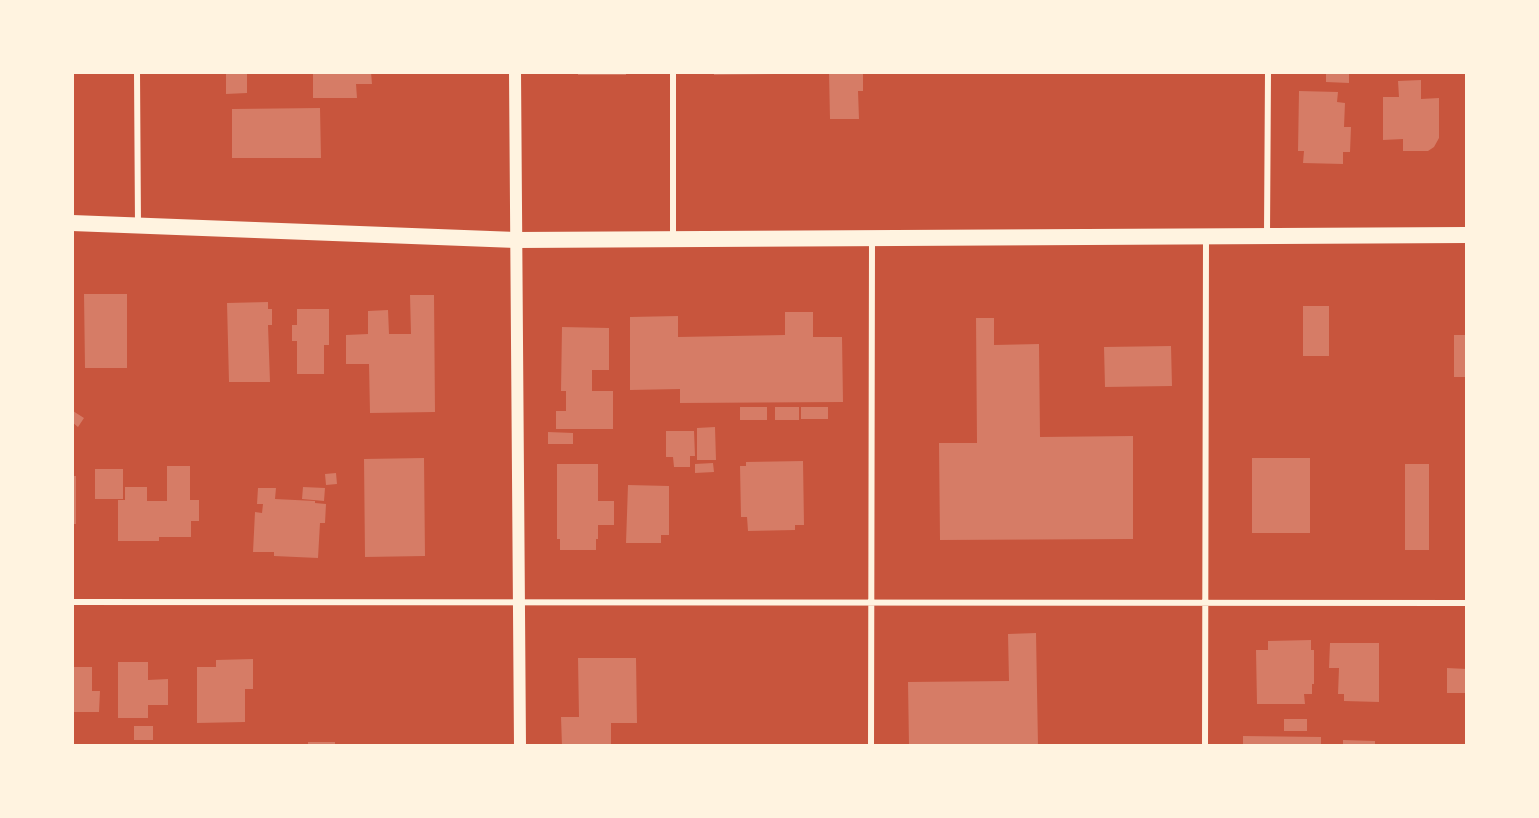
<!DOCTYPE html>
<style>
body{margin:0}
#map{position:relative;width:1539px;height:818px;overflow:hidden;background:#c8553d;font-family:"Source Sans 3",sans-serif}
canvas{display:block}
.frame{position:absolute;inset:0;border:74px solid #fff3e0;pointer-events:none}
</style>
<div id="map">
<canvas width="1539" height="818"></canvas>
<div class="frame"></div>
</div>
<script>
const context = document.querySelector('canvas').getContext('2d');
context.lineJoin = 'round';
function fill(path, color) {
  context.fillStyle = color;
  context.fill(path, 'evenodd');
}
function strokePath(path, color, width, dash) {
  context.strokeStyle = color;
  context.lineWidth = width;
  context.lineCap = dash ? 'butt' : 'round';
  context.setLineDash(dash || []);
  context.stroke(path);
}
fill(new Path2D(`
 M226,72h21v21l-21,1z
 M313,72h58l1,12h-16l1,14h-44z
 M578,72h48v3h-48z
 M714,72h60l1,2 -61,1z
 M829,72h34v19h-5l1,28h-29z
 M1326,72h23v11l-23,-1z
 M1421,80v19l18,-1v40l-5,9 -6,4h-25v-12l-20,1v-43h16l-1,-16z
 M1299,91l39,1 -1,10 8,1 -1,24h7l-1,25h-7v12l-40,-1 1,-12h-6z
 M320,108l1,50h-89v-49z
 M84,294h43v74h-42z
 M410,295h24l1,117 -65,1 -1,-49h-23v-29l22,-1v-23l20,-1 1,24h22z
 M268,302v7h4v16h-4l2,57h-41l-2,-79z
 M1303,306h26v50h-26z
 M297,309h32v36h-5v29h-27v-33h-5v-16h5z
 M785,312h28v25h29l1,65 -163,1v-14l-50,1v-73l48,-1v21l107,-2z
 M976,318h18v27l45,-1 1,93 93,-1v103l-193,1 -1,-97h38z
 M562,327l47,1v42h-17v21h21v38h-57v-18h10v-20h-5z
 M1454,335h13v42h-13z
 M1171,346l1,40 -67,1 -1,-40z
 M740,407h27v13h-27z
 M775,407h24v13h-24z
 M801,407h27v12h-27z
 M73,411l11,7 -6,9 -6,-5z
 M715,427l1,33h-19v-32z
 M666,431h28l1,25h-5v11h-16l-1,-10h-7z
 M548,432l25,1v11h-25z
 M424,458l1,98 -60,1 -1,-98z
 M1252,458h58v75h-58z
 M803,461l1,64h-9v5l-47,1 -1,-14h-6l-1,-51h6v-4z
 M713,463l1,9 -19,1v-9z
 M557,464h41v37h16v24h-16v14h-2v11h-36v-11h-3z
 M1405,464h24v86h-24z
 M167,466h23v34h9v21h-8v16h-32v4h-41v-41h7v-13h22v14h20z
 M95,469h28v30h-28z
 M336,473l1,11 -11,1 -1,-11z
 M72,476h4v48h-4z
 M628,485l41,1v49h-8v8h-35z
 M303,487l22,1 -1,13 -22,-2z
 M258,488h18l-1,11 40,2v2l11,1 -1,19h-5l-2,35 -44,-2v-4h-21l2,-40 7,1 1,-9h-6z
 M1036,633l2,113h-129l-1,-64 101,-1 -1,-47z
 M1311,640v10h3v34h-2v10h-8l1,10h-48l-1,-54h12v-9z
 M1330,643h49v59l-35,-1v-7h-6l1,-26h-10z
 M578,658h58l1,65h-26v23h-49l-1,-29h18z
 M253,659v30h-8v33l-48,1v-56h19v-7z
 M118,662h30v18l20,-1v26h-20v13h-30z
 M72,667h20v24h8l-1,21h-27z
 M1447,668l20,1v24h-20z
 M1284,719h23v12h-23z
 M134,726h19v14h-19z
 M1243,736l78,1v9h-78z
 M1343,740l32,1v5h-32z
 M308,742h27v4h-27z`), '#d67c66');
strokePath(new Path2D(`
 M137,72l1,154
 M673,72v167
 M1267,233l1,-161
 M72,602l1395,1
 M871,746l1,-506
 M1205,746l1,-509`), '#fff3e0', 6);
strokePath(new Path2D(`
 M515,72l5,674`), '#fff3e0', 12);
strokePath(new Path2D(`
 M72,223l444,17 951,-5`), '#fff3e0', 16);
</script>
